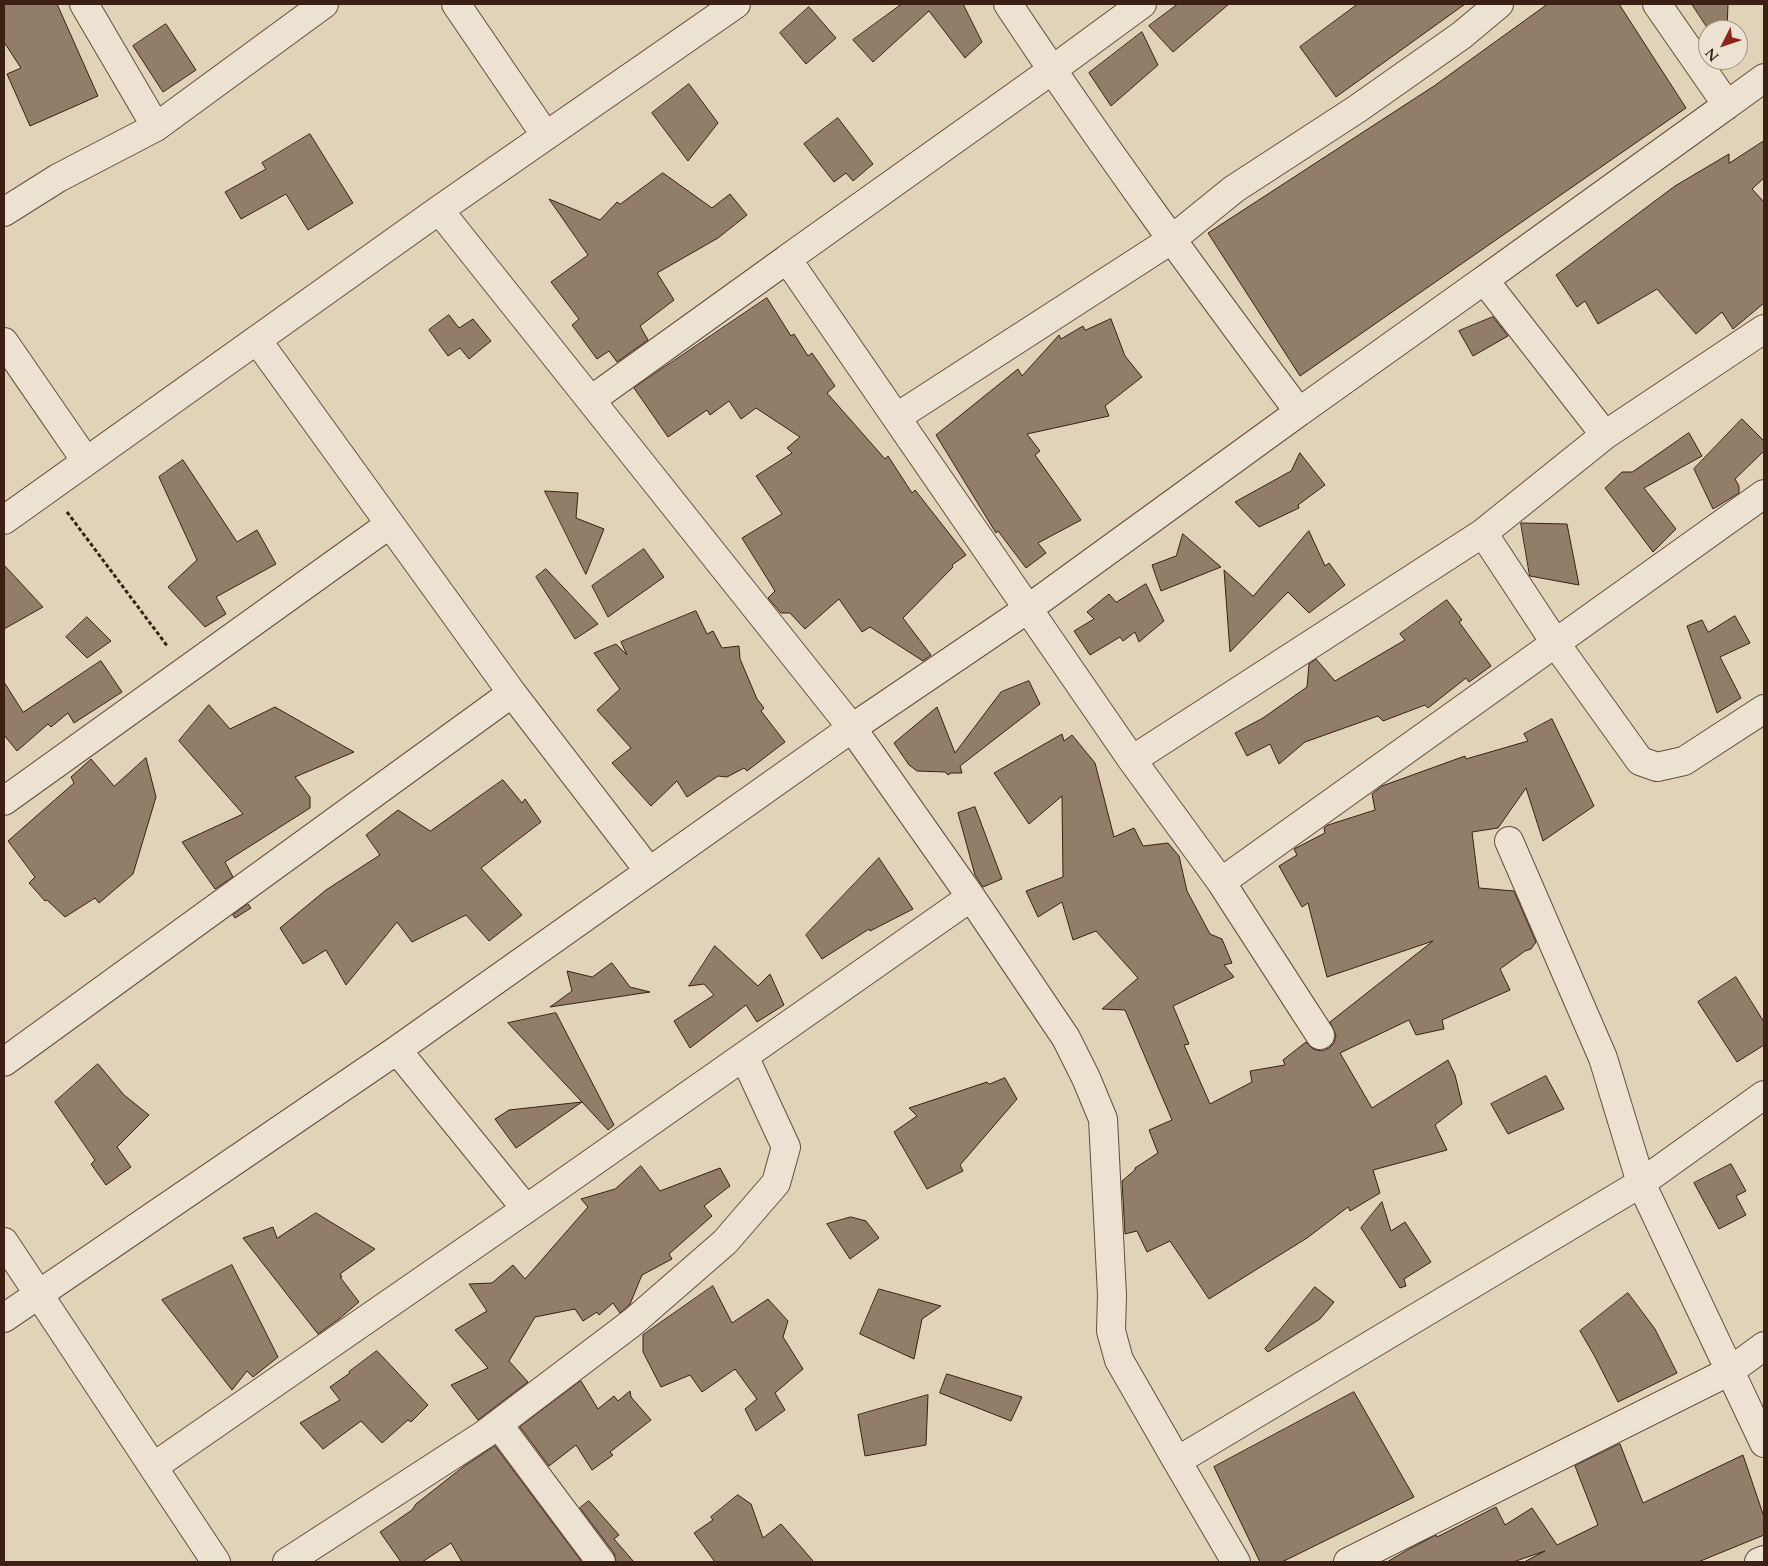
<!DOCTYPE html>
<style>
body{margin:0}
#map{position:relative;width:1768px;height:1566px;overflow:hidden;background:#e1d3b8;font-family:Cardo,serif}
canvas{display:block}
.frame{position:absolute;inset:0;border:5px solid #3c2013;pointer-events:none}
.north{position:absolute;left:1698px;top:20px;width:50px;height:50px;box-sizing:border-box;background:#ece2d1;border:1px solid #a69485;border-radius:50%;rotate:229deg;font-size:14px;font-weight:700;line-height:20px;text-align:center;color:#3c2013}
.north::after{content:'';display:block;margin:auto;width:18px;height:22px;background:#8f2418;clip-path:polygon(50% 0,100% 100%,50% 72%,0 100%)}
</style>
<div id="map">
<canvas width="1768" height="1566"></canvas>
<div class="frame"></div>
<div class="north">N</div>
</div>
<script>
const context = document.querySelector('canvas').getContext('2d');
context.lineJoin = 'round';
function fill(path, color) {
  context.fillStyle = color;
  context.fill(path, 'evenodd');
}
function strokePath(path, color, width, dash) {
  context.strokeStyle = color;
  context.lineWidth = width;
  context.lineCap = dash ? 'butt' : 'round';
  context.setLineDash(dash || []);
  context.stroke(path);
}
const building = new Path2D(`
 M4,4h53l41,92 -68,30 -23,-52 14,-6 -17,-26z
 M902,4h61l19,38 -17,16 -36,-47 -56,51 -20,-22z
 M1178,4h51l-56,48 -24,-26z
 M1358,4h107l-129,93 -36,-50z
 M1548,4h71l67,104 -386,268 -92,-143 226,-147z
 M1692,4h36l-1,26h-18z
 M809,7l27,31 -30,26 -26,-31z
 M166,24l30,46 -33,22 -30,-46z
 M1142,32l16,33 -47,41 -22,-33z
 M689,84l29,39 -30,38 -36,-48z
 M838,118l35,46 -20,17 -7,-8 -12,9 -30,-38z
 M310,134l43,69 -45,27 -22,-36 -45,25 -16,-27 41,-23 -4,-6z
 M1764,141v37l-12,11 12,13v101l-31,26 -11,-17 -26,22 -39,-45 -59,35 -13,-23 -8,6 -21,-32 119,-89 54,-32v9z
 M663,173l49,35 18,-14 17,21 -29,23 -61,35 17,27 -34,26 8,14 -31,22 -8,-11 -12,8 -25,-34 7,-6 -28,-37 37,-27 -39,-56 51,21 17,-18 3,2z
 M767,298l24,38 3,-2 14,22 4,-3 23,33 -8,7 58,66 3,-3 24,37 3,-3 51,65 -14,10 1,2 -50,51 28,37 -8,6 -53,-34 -8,5 -23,-33 -34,30 -15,-16h-9l-13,-15 7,-7 -33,-53 40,-24 -26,-38 36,-23 -5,-5 13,-11 -44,-29 -15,11 -12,-18 -19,14 -3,-5 -39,27 -34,-49z
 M449,315l10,13 14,-9 18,22 -22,18 -9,-11 -12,8 -19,-26z
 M1493,317l15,19 -35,20 -14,-25z
 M1111,319l14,37 17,21 -37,29 4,10 -82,18 13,17 -5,4 46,65 -43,23 8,10 -20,15 -28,-37 -2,2 -60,-98 82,-66 4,7 37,-41 2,4 22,-13 2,4z
 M1742,419l22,22v10l-29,28 4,7v7l-26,16 -19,-40z
 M1689,433l13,23 -58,32 32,41 -23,23 -48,-64 17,-16h10z
 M1300,453l25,32 -27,20 1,3 -40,19 -24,-25 56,-31z
 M183,460l54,82 20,-12 19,34 -60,33 10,17 -21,13 -37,-40 29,-27 -38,-83z
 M545,491l33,2 -2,25 28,11 -18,45z
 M1521,523l46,1 12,61 -49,-9z
 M1309,531l16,35 4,-3 16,22 -36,28 -21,-21 -58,60 -6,-82 29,26z
 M1183,534l38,33 -60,24 -9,-26 24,-9z
 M644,549l20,28 -56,40 -16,-31z
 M4,565l39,42 -39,22z
 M546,569l52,55 -23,15 -39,-62z
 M1146,584l18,37 -25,21 -4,-10 -12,9 -3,-4 -30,18 -16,-24 20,-12 -7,-7 22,-18 7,8z
 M1447,600l15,20 -3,2 32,44 -22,16 -3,-4 -38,30 -3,-3 -42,16 -5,-5 -73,26 -26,22 -9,-20 -23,12 -12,-23 28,-15 44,-31 2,-23 7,-5 19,22 70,-41 -5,-6z
 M696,611l11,23 6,-3 9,17 17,-2 1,13 17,40 7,9 -3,3 24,31 -38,29 -3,-3 -17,9 -9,-1 -31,21 -10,-16 -26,25 -39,-43 19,-15 -34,-38 23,-21 -26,-36 22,-9 11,11 -6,-13z
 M1735,616l15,27 -30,14 21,41 -24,15 -30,-87 15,-6 6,12z
 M87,617l24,24 -24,17 -21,-21z
 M101,661l21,31 -48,31 -6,-10 -17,14 -3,-3 -31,27 -13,-16v-53l19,30z
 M1029,681l11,23 -80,62 2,7h-11l-3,2 -3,-3 -28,-1 -8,-6 -15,-22 43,-36 18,46 46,-61z
 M209,705l21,24 45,-22 79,45 -59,25 15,20v11l-85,54 8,15 -18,12 -33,-47 61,-28 -64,-73z
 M1552,719l42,87 -51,35 -17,-53 -28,40 -26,4 7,56 35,3 22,51 -5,7 -6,2 -25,18 10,21 -68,30 2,9 -28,6 -7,-15 -69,33 32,55 76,-48 7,15 7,29 -27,21 12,25 -74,20 7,23 -30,18 -2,-4 -41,31 -98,61 -39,-58 -23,11 -10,-21 -12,3 -3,-53 13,-11v-2l23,-15 -9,-23 23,-10 -47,-110 -23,-1 36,-31 -42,-47 -23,9 -11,-38 -24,15 -12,-26 37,-14 -1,-81 -33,28 -35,-51 68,-39 2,7 8,-6 23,28 19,74 20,-9 9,18 25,-3 11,13 8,35 23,43 12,5 10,24 -8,2 10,12 -61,29 16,38 -5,1 26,59 42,-22 -2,-11 35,-6 -2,-5 23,-18 7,7 8,2 8,-3 5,-5 2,-8 -6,-13 103,-81 -106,36 -19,-74 -6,4 -23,-41 18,-11 -3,-6 31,-16 -1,-5 4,-3 47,-15 -3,-16 10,-8 83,-30 1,3 62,-18 -4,-7z
 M146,758l10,39 -23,77 -34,29 -4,-5 -30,19 -18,-17 -2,1 -16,-18 6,-6 -27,-36 66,-58 -3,-6 20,-18 23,27z
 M503,780l19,23 3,-4 16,23 -60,46 41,47 -33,26 -23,-26 -54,27 -15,-20 -51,63 -20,-35 -23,14 -23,-36 46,-38 54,-35 -14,-20 32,-25 32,21z
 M975,807l27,72 -19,8 -8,-12 -17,-62z
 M879,858l34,51 -43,22 -1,-2 -47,30 -16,-24z
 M248,904l3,4 -16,10 -2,-3z
 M715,946l43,40 12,-12 14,31 -27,17 -11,-17 -56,43 -16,-27 40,-26 -10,-11 -15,2z
 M612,963l18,24 20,5 -100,15 22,-16 -5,-20 25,6z
 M1736,977l28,45v23l-27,17 -39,-60z
 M556,1013l58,112 -6,5 -26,-28 -66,46 -21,-29 14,-9 73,-8 -74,-79z
 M98,1064l26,31 25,20 -32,32 14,20 -25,18 -15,-21 4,-4 -40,-58z
 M1546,1076l18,33 -56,25 -17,-30z
 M1005,1078l12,21 -57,66 3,6 -36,18 -33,-57 23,-16 -8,-8 78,-26 2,2z
 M1731,1164l15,27 -10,5 10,19 -27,14 -25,-46z
 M641,1166l19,25 60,-23 10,18 -26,20 8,10 -43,38 3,5 -30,16 -12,29 -10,9 -7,-10 -14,12 -2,-3 -14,9 -8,-12 -40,8 -26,44 19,21 -50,38 -27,-35 37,-17 -33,-38 32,-19 -18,-27 23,-1 21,-18 12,14 63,-72 -7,-8 34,-10z
 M1382,1202l9,29 14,-9 26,40 -27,17 2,7 -6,2 -39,-60z
 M316,1213l59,36 -35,25 2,3h-2l19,25 -20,17 -21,15 -75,-96 30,-11 4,11z
 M851,1217l15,4 13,17 -29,21 -23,-35z
 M232,1265l46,92 -25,20 -6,-6 -15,19 -70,-90z
 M713,1286l19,37 36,-24 20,22 -5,16 20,32 -28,24 10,17 -29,21 -11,-22 12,-10 -22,-30 -33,23 -12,-17 -29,12 -18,-35v-17z
 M1315,1287l19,15 -14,17 -52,33 -3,-3z
 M879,1289l62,17 -19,13 -8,40 -54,-25z
 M1628,1293l27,36 22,44 -59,29 -24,-47 -14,-24z
 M377,1351l51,54 -17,17 -3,-2 -26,23 -21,-22 -38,28 -23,-26 40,-23 -10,-13 20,-14 -1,-1z
 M947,1374l75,23 -11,24 -71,-28z
 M581,1381l17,28 16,-13 4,5 12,-10 1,6 20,23 -41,32 3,3 -21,15 -16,-25 -27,21 -29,-39z
 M1354,1392l60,105 -132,65h-22l-46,-95z
 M928,1395l-2,50 -61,11 -7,-41z
 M1620,1444l23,59 100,-48 21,62v18l-66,27h-174l21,-11 -32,11h-126l22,-13 27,-14 1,2 59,-30 9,18 27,-17 25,37 41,-20 -23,-59z
 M495,1446l87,116h-120l-11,-19 -29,19h-21l-21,-30 32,-22 4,-6 47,-37z
 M738,1495l13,9 12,34 18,-14 33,38h-99l-21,-29 19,-13 -2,-3z
 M589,1501l30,34 -5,4 20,23h-18l-2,-9 -34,-45z`);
fill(building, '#927d69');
strokePath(building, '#3c2013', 1);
const minor = new Path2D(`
 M84,4l72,123
 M456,4l90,132
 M1008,4c92,139 191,274 291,408l185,-132
 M1142,4l-90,66 -265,189 345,501 351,-227
 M1657,4l70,101 37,-27
 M439,210l413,518 177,-120 270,-196
 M4,212l54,-34 98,-51 168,-123
 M1764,329l-159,106 -122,98 73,111 84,117 17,6 27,-6 80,-52
 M4,342l82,119
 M591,400l196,-141
 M897,417l274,-177 63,-51 123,-80 105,-74 37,-31
 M1605,435l-121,-155 243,-175
 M4,520l435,-310 297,-206
 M512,693l137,178
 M1132,760l89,122 543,-388
 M4,801l386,-277
 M1509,841l94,217 38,125 123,260
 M1221,882l99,153
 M971,897l95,141 20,40 17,41 9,176 -1,36 8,29 58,101
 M397,1050l129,159
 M4,1062l508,-369 -255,-353
 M4,1242l212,320
 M4,1318l393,-268 455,-322 119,169 -445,312 -373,258
 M498,1424l103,138
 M287,1562l198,-128 148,-112 92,-80 51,-59 10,-36 -42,-91
 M1236,1562l-59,-101 464,-278 123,-88
 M1348,1562l382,-191 34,-25
 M1759,1562l5,-2`);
strokePath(minor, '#654d3c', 30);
strokePath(new Path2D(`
 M67,512l101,135`), '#3c2013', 3, [4, 2.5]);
strokePath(minor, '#ece2d1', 28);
</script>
